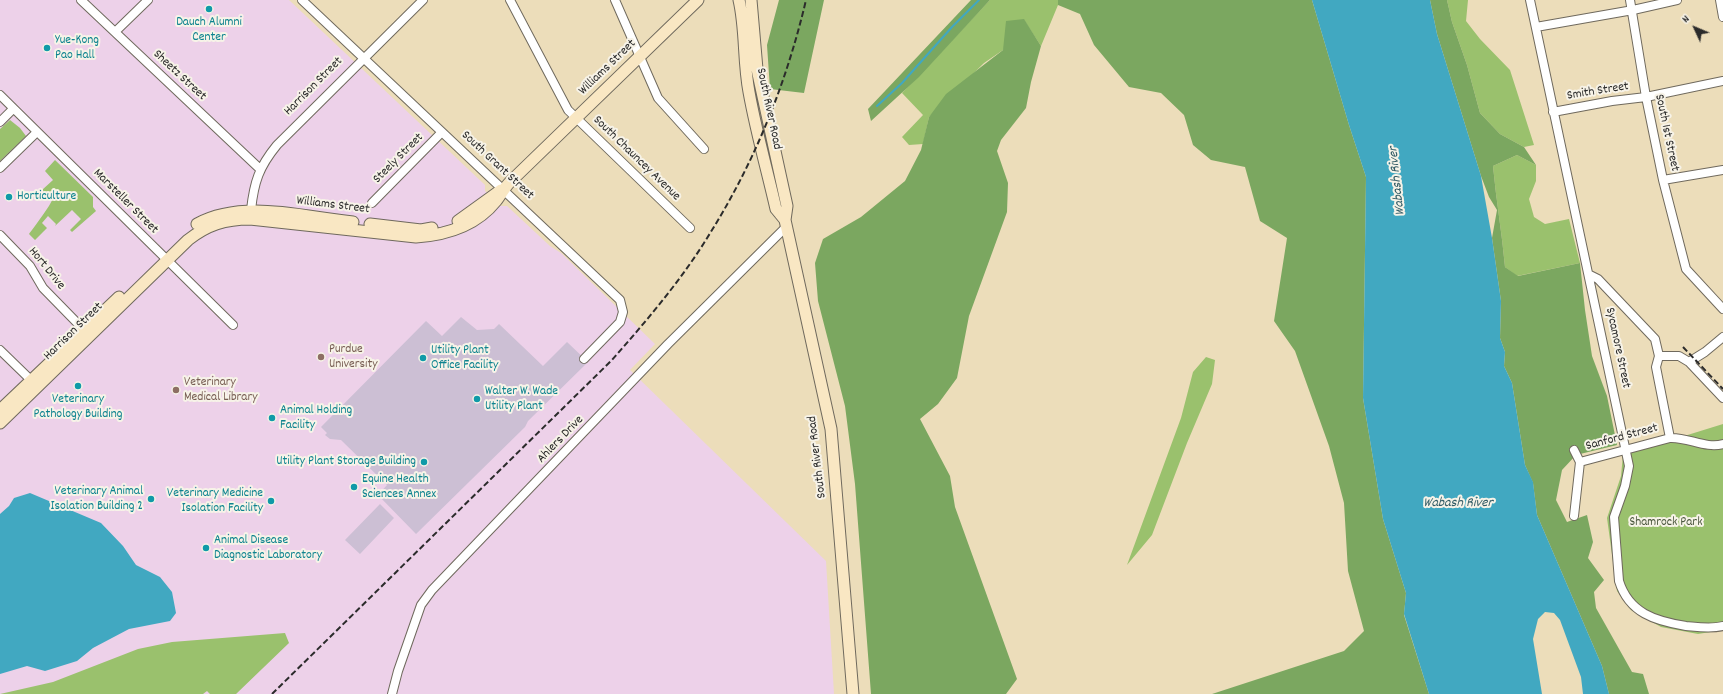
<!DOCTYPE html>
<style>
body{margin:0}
#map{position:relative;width:1723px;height:694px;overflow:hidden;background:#ecddba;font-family:Dekko,sans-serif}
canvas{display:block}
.north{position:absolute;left:1675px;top:8px;width:40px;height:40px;-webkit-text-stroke:3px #f7f3e8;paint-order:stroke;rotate:314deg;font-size:11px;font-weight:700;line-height:16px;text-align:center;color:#2b2b2b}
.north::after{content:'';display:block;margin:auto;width:14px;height:18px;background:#2b2b2b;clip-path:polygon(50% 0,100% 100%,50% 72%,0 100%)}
</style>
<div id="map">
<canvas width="1723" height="694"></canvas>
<div class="north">N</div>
</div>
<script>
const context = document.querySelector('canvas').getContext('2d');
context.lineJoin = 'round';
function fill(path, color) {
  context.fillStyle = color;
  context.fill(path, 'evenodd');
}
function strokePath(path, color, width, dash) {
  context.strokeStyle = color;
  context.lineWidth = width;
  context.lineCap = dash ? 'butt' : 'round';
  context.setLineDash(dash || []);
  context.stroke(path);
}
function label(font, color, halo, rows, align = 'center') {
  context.font = font + ' Dekko,sans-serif';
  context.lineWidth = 4;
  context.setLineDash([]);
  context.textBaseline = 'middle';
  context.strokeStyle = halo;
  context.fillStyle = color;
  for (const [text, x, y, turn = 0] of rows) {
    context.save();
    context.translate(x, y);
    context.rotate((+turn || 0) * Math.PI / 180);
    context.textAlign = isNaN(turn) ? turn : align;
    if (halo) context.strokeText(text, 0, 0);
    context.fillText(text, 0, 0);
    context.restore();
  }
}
fill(new Path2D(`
 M0,0h289l196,185v6l16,15h6l43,40 11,7 94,91 -25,26 196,191 8,133h-834z`), '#edd1e9');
fill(new Path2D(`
 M461,317l16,13 17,-1 5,-5 44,42 24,-24 21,20 -60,59 -3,6 -109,107 -38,-39 9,-10 -46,-45 -11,-1 -5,-4 2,-2 -6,-6 105,-106 16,15z
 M380,504l14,14 -34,36 -15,-14z`), '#ccbfd4');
fill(new Path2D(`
 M990,0h68v5l-17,41 -17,-26 -21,30 -19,13 -55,54 -6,27 -14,1 -7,-8 21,-22 -21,-22z
 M1447,0h21l-2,21 14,18 30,31 24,75 -10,2 -24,-13 -20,-21 -13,-48 -15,-43z
 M10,120l10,8 6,8 -26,25v-32z
 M1517,155l19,10v16l-7,18 5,18 11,7 24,-5 11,44 -63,13 -12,-9c-3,-34 -9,-67 -12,-101z
 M55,160l38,37v10l3,4 -24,21 -2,-2 11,-11 -9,-9 -17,16 1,-2 -8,-8 -6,7 5,5 -12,12 -6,-6c4,-5 23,-31 23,-34l-10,-10 11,-10 -8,-9z
 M1206,357l9,3 -3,24 -25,59 -35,92 -25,30 54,-147 12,-46z
 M1723,424v206l-25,4 -37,-7 -30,-17 -14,-19 -10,-73 14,-42 2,-21z
 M285,633l4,10 -53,51h-26l-3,-3 -4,3h-203l53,-12 85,-33 34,-7z`), '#9ac16d');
fill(new Path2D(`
 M779,0h45l-20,93 -34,-4 -3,-44z
 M971,0h19l-71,77 -48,44 -3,-12z
 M1058,0h254l37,125 17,52 -3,221 20,121 23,74 -2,22 25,79h-217l132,-43 20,-20 -16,-60 -4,-68 -15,-57 -34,-95 -21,-30 13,-83 -27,-17 -15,-54 -34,-7 -18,-15 -9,-30 -23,-22 -32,-6 -35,-42 -14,-31 -22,-9z
 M1430,0h17l5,22 15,43 13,48 20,21 24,13 12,18 -19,-10 -24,11c3,34 9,67 12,101l13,9 62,-13 5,47 7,46 15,40 10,49 -41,10 -14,15 -6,30 11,22 20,-7 6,27 -5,16 16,22 -10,12 2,16 36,64 11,2 6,20h-40l-7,-28 -65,-151 -4,-32 -8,-18 -13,-82 -8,-17 1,-14 -5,-14 1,-37 -9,-63 5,-28 -8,-13 -8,-21 -44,-142z
 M1024,19l17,27 -10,36 -5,26 -25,32 -4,11 11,32 -1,29 -38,104 -12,62 -19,26 -18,15 30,57 5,31 62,172 -11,15h-135l-16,-210 -10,-78 -27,-105 -3,-38 8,-24 38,-22 44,-36 16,-31 8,-33 17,-23 57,-44 3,-29z`), '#7ba760');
fill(new Path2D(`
 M1312,0h118l7,34 44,142 11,62 9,63 -1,37 5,14 -1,14 8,17 13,82 8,17 4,33 65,151 7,28h-26l-2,-17 -21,-57 -6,-7 -9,-1 -7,7 -5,20 9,55h-113l-25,-80 2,-21 -23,-74 -20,-121 3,-221 -17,-52z
 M30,493l71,30 22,23 13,19 24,12 12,15 4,21 -6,8 -41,8 -36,19 -16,13 -32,10 -18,-5 -27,8v-160l9,-8 5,-8z`), '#41a8c1');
strokePath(new Path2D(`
 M877,106l25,-23 50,-56 27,-27`), '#41a8c1', 2);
const street = new Path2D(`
 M81,0l179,169
 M302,0l318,300 3,12 -3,10 -36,37
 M510,0l58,110 122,118
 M615,0l43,98 46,51
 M1530,0l99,466 -4,20 -11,31 5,64c10,32 36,40 67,45 12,1 25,3 37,0
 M1630,0l16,97 17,83 23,89 37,40
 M1720,0l3,17
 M1536,27l97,-17 44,-10
 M115,32l33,-32
 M0,95l233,230
 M1553,112l59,-11 34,-4 77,-16
 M0,122l13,-13
 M0,168l37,-36
 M1663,180l60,-10
 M372,203l70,-71
 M251,210c3,-28 8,-43 26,-65l146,-145
 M0,235l30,31 13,22 45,46
 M1590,275l8,4 57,60 4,17 -3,11 14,71
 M0,350l35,34
 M1659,356h20l10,6 16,-10 18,-15
 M1689,362l34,36
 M1574,450l6,12 -6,54
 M1580,462l90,-24c18,-1 36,11 53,6
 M392,694l6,-23 23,-66 11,-15 236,-246 118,-117`);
const secondary = new Path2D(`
 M739,0c7,30 4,61 10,92 7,39 18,78 27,117l9,11
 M751,0l6,69 30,137 -2,14 46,209 22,265
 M458,221l43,-31
 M197,224c46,-25 106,-7 156,-2
 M370,224l51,6 11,-2
 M0,410l119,-113
 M0,423l188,-183c19,-15 37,-21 62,-21l166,18c30,-2 60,-11 80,-36 5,-6 8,-13 14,-19l188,-182`);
strokePath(street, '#6f695d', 10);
strokePath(secondary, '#6f695d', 13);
strokePath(street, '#fff', 8);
strokePath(secondary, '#f9e7c3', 11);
strokePath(new Path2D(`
 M1683,347l40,42
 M272,694l340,-334c36,-41 72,-83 100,-130 44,-71 75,-149 94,-230`), '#2b2b2b', 2, [6, 3]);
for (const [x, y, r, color] of [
 [209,9,4,"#0f9aa8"],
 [47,48,4,"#0f9aa8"],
 [9,197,4,"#0f9aa8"],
 [321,357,4,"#8d6e63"],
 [423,358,4,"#0f9aa8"],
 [78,386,4,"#0f9aa8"],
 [176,390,4,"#8d6e63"],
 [477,399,4,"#0f9aa8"],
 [272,418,4,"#0f9aa8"],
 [424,462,4,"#0f9aa8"],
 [354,487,4,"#0f9aa8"],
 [151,499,4,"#0f9aa8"],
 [271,501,4,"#0f9aa8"],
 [206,548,4,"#0f9aa8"]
]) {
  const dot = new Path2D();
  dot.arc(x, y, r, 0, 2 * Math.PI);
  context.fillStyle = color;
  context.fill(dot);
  strokePath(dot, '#f7f3e8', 1.5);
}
label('13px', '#0d838f', '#f7f3e8', [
 ["Dauch Alumni",209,23,"center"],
 ["Center",209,38,"center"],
 ["Yue-Kong",55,41],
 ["Pao Hall",55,56],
 ["Horticulture",17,197],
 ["Utility Plant",431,351],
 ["Office Facility",431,366],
 ["Walter W. Wade",485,392],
 ["Utility Plant",485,407],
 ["Veterinary",78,400,"center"],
 ["Pathology Building",78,415,"center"],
 ["Animal Holding",280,411],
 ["Facility",280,426],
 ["Utility Plant Storage Building",416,462,"right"],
 ["Equine Health",362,480],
 ["Sciences Annex",362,495],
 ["Veterinary Animal",143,492,"right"],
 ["Isolation Building 2",143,507,"right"],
 ["Veterinary Medicine",263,494,"right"],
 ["Isolation Facility",263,509,"right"],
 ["Animal Disease",214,541],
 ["Diagnostic Laboratory",214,556]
], 'left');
label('13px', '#2b2b2b', '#f7f3e8', [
 ["Williams Street",608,68,-44],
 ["Sheetz Street",179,76,43],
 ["Harrison Street",314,87,-45],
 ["Smith Street",1598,92,-9],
 ["South River Road",768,109,78],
 ["South 1st Street",1666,133,78],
 ["Steely Street",399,159,-45],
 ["South Chauncey Avenue",636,159,44],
 ["South Grant Street",497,166,43],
 ["Marsteller Street",125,202,45],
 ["Williams Street",333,206,7],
 ["Hort Drive",46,269,51],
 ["Harrison Street",74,332,-44],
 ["Sycamore Street",1617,348,78],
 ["Sanford Street",1622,438,-15],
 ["Ahlers Drive",561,440,-46],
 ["South River Road",818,457,-97]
]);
label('13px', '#785e54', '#f7f3e8', [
 ["Purdue",329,350],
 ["University",329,365],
 ["Veterinary",184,383],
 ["Medical Library",184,398]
], 'left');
label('13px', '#4c583f', '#f7f3e8', [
 ["Shamrock Park",1666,523]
]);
label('italic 14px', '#345d67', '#f7f3e8', [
 ["Wabash River",1398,181,-96],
 ["Wabash River",1458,504]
]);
</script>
